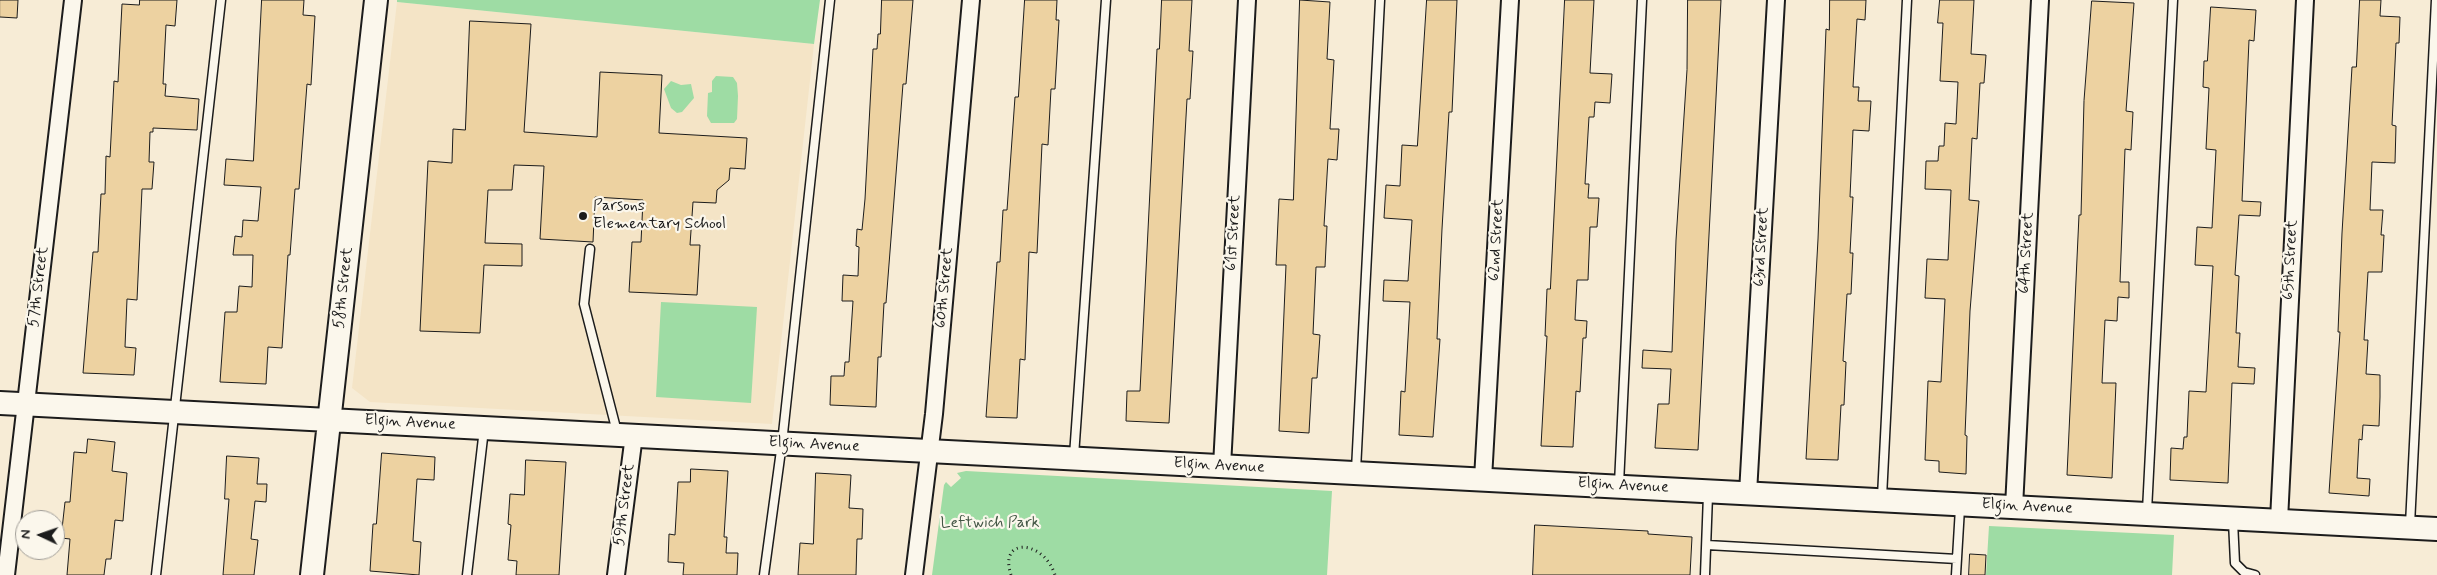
<!DOCTYPE html>
<style>
body{margin:0}
#map{position:relative;width:2437px;height:575px;overflow:hidden;background:#f7ecd6;font-family:Mynerve,sans-serif}
canvas{display:block}
.north{position:absolute;left:15px;top:510px;width:50px;height:50px;box-sizing:border-box;background:#fbf7ec;border:1px solid #a29f99;border-radius:50%;rotate:273deg;font-size:14px;font-weight:700;line-height:20px;text-align:center;color:#1c1c1c}
.north::after{content:'';display:block;margin:auto;width:18px;height:22px;background:#1c1c1c;clip-path:polygon(50% 0,100% 100%,50% 72%,0 100%)}
</style>
<div id="map">
<canvas width="2437" height="575"></canvas>
<div class="north">N</div>
</div>
<script>
const context = document.querySelector('canvas').getContext('2d');
context.lineJoin = 'round';
function fill(path, color) {
  context.fillStyle = color;
  context.fill(path, 'evenodd');
}
function strokePath(path, color, width, dash) {
  context.strokeStyle = color;
  context.lineWidth = width;
  context.lineCap = dash ? 'butt' : 'round';
  context.setLineDash(dash || []);
  context.stroke(path);
}
function label(font, color, halo, rows, align = 'center') {
  context.font = font + ' Mynerve,sans-serif';
  context.lineWidth = 4.5;
  context.setLineDash([]);
  context.textBaseline = 'middle';
  context.strokeStyle = halo;
  context.fillStyle = color;
  for (const [text, x, y, turn = 0] of rows) {
    context.save();
    context.translate(x, y);
    context.rotate((+turn || 0) * Math.PI / 180);
    context.textAlign = isNaN(turn) ? turn : align;
    if (halo) context.strokeText(text, 0, 0);
    context.fillText(text, 0, 0);
    context.restore();
  }
}
fill(new Path2D(`
 M397,2l417,42 -42,380 -402,-22 -18,-14z`), '#f4e4c6');
fill(new Path2D(`
 M397,0h423l-6,44 -417,-42z
 M716,76l17,1 4,6 1,13 -1,23 -3,4h-23l-4,-7 1,-23 4,-1v-11z
 M671,81l10,4 10,-1 3,14 -12,14 -5,1 -6,-5 -7,-19z
 M661,302l96,5 -6,96 -95,-6z
 M966,471l366,20 -5,84h-395l12,-90 2,-3 5,5 10,-9 -4,-5z
 M1989,526l185,9 -2,40h-186z`), '#9edca4');
const building = new Path2D(`
 M0,0h18l-1,18 -17,-1z
 M140,0h37l-2,26 -9,-1 -3,59h3l-1,12 34,3 -2,31 -44,-2v4h-3l-1,30h5l-2,27h-10l-5,111 -10,-1 -2,48 11,1 -2,27 -51,-2 10,-121h5l3,-58h4l1,-38 4,1 4,-76 4,1 4,-78 17,1z
 M262,0h42l-1,15 12,1 -4,69 -4,-1 -8,105h-4l-5,66h-2l-6,93 -14,-1 -2,37 -46,-2 5,-70h12l2,-26 13,1 1,-32h-20l2,-19 7,1 1,-17 15,1 3,-34 -37,-2 2,-26 27,2z
 M882,0h31l-7,84h-3l-17,219h-2l-3,54h-3l-2,50 -46,-2 1,-29h13l1,-14h4l4,-61h-11l1,-26 15,1 1,-29 -3,-1 1,-17 5,1 3,-31 8,-150h4l1,-15h2z
 M1025,0h32l-1,20h3l-4,69h-4l-3,56 -6,-1 -5,109 -8,-1 -4,108 -5,-1 -3,59 -31,-1 11,-155h3l3,-52h4l8,-113h3z
 M1162,0h30l-3,51h4l-3,48h-3l-18,324 -43,-2 1,-30h13l17,-342h2z
 M1300,0l30,2 -3,57 7,1 -4,69h9l-2,31 -9,-1 -4,67h3l-2,41h-9l-3,67 7,1 -3,43h-5l-3,55 -30,-2 7,-166h-10l3,-66 14,1z
 M1427,0h30l-5,112h-3l-7,117 -5,110h3l-7,98 -34,-2 2,-44 4,1 5,-90 -27,-1 1,-21 24,1 4,-61 -28,-2 2,-33 14,1 2,-41 15,1z
 M1565,0h29l-4,73 22,1 -2,29 -15,-1 -1,15h-5l-4,67h4l-1,14h11l-2,29h-7l-2,53h-11l-2,40 12,1 -1,17h-3l-3,54 -4,-1 -3,56 -32,-1 6,-110h-2l2,-47h3z
 M1688,0h33l-23,450 -43,-2 3,-44h11l2,-35 -29,-1 1,-18 29,2 4,-112 11,-170z
 M1830,0h36l-1,20 -8,-1 -4,68h6l-1,14h13l-2,30 -16,-1 -3,67h3l-3,56h3l-2,41h-4l-4,67 3,1 -2,43h-3l-3,55 -32,-1 12,-220 8,-210 3,1z
 M1940,0h34l-3,54 15,1 -2,28h-4l-3,56 -5,-1 -3,62 10,1 -9,110 -5,124 2,1 -1,38 -27,-2v-11l-14,-1 3,-79 13,1 4,-83 -20,-1 2,-39 21,1 3,-70 -26,-1 1,-28h12l1,-15h5l1,-23 11,1 2,-42 -18,-1 3,-58h-5z
 M2360,0h21l-1,16 20,1 -1,26h-3l-4,82 4,1 -1,37 -23,-1 -2,48h13l-2,25h3l-2,37h-14l-4,68h4l-2,34 14,1v22l-1,29 -16,-1 -1,15 -3,-1 -2,39 13,1 -1,17 -40,-3 11,-161h-2l4,-99 10,-166h4z
 M2092,1l42,2 -8,108 7,1 -2,38 -6,-1 -5,133h9v16l-11,-1 -1,24 -12,-1 -3,63h14l-4,95 -45,-3 12,-260h2l3,-114z
 M2211,7l45,3 -2,31 -5,-1 -7,161 19,1 -1,14 -21,-1 -4,60 4,1 -3,57h4l-2,34 17,1 -1,16 -22,-1 -4,100 -58,-3 1,-32 12,1 1,-12h3l2,-46 17,1 7,-126 -18,-1 2,-38 15,1 4,-78 -10,-1 3,-61 -6,-1 1,-26h3z
 M470,21l61,3 -7,108 73,5 3,-65 62,3 -3,58 88,5 -2,31 -15,-1 -1,12 -12,10 -1,13 -23,-1 -3,43h10l-3,50 -68,-3 3,-50h9l2,-42 -48,-3 -2,45 -53,-3 4,-73 -30,-1 -2,25h-24l-3,53 37,1v22l-38,-1 -4,68 -60,-2 8,-170 24,2 1,-34 12,1z
 M88,439l27,3 -3,29 15,2 -4,48 -8,-1 -4,39h-5l-2,16h-37l3,-36 -9,-1 4,-36h5l4,-50 12,1z
 M382,453l53,4 -1,23 -17,-1 -4,62 8,1 -2,33 -49,-4 3,-47h3z
 M227,456l32,2 -2,26h10l-1,18 -11,-1 -4,38 7,1 -4,35h-31l6,-76h-4z
 M526,460l40,2 -7,113h-43l1,-14 -9,-1 3,-35 -3,-1 2,-30 14,1z
 M691,469l37,2 -4,66h3l-1,16h12l-1,22h-54l1,-12 -16,-1 1,-28 6,1 3,-53h12z
 M816,473l35,2 -2,33 14,1 -1,30h-5l-1,36h-58l2,-32 13,1z
 M1535,525l113,6v3l44,3 -2,38h-157z
 M1970,554l16,1 -1,20h-16z`);
fill(building, '#edd2a1');
strokePath(building, '#1c1c1c', 1);
const lane = new Path2D(`
 M590,249l-6,55 33,128
 M1074,456l32,-456
 M1356,470l24,-470
 M1619,484l23,-484
 M1882,497l25,-497
 M2147,511l26,-511
 M2233,521l2,42 9,9 11,3
 M2410,525l26,-525
 M1707,545l250,14
 M156,575l65,-575
 M467,575l17,-146
 M764,575l18,-132 48,-443
 M1705,575l3,-80
 M1956,575l4,-67`);
const street = new Path2D(`
 M1222,466l25,-466
 M1483,479l27,-479
 M1748,493l28,-493
 M2014,507l26,-507
 M2279,520l26,-520
 M6,575l67,-575
 M616,575l18,-140
 M914,575l20,-161 37,-414`);
const secondary = new Path2D(`
 M0,403l2437,126
 M312,575l64,-575`);
strokePath(lane, '#1c1c1c', 11);
strokePath(street, '#1c1c1c', 20);
strokePath(secondary, '#1c1c1c', 26);
strokePath(new Path2D(`
 M1011,575c-13,-39 33,-35 44,0`), '#1c1c1c', 3, [1, 4]);
strokePath(lane, '#fbf7ec', 8);
strokePath(street, '#fbf7ec', 16);
strokePath(secondary, '#fbf7ec', 22);
for (const [x, y, r, color] of [
 [583,216,5,"#1c1c1c"]
]) {
  const dot = new Path2D();
  dot.arc(x, y, r, 0, 2 * Math.PI);
  context.fillStyle = color;
  context.fill(dot);
  strokePath(dot, '#fbf7ec', 2);
}
label('16px', '#1c1c1c', '#fbf7ec', [
 ["Parsons",593,207],
 ["Elementary School",593,225]
], 'left');
label('16px', '#1c1c1c', '#fbf7ec', [
 ["61st Street",1234,233,-87],
 ["62nd Street",1497,240,-87],
 ["63rd Street",1762,247,-87],
 ["64th Street",2027,253,-87],
 ["65th Street",2291,260,-87],
 ["57th Street",39,287,-83],
 ["58th Street",344,288,-84],
 ["60th Street",945,288,-85],
 ["Elgin Avenue",410,423,3],
 ["Elgin Avenue",814,445,3],
 ["Elgin Avenue",1219,466,3],
 ["Elgin Avenue",1623,486,3],
 ["59th Street",625,505,-83],
 ["Elgin Avenue",2027,507,3]
]);
label('16px', '#435645', '#fbf7ec', [
 ["Leftwich Park",990,524]
]);
</script>
